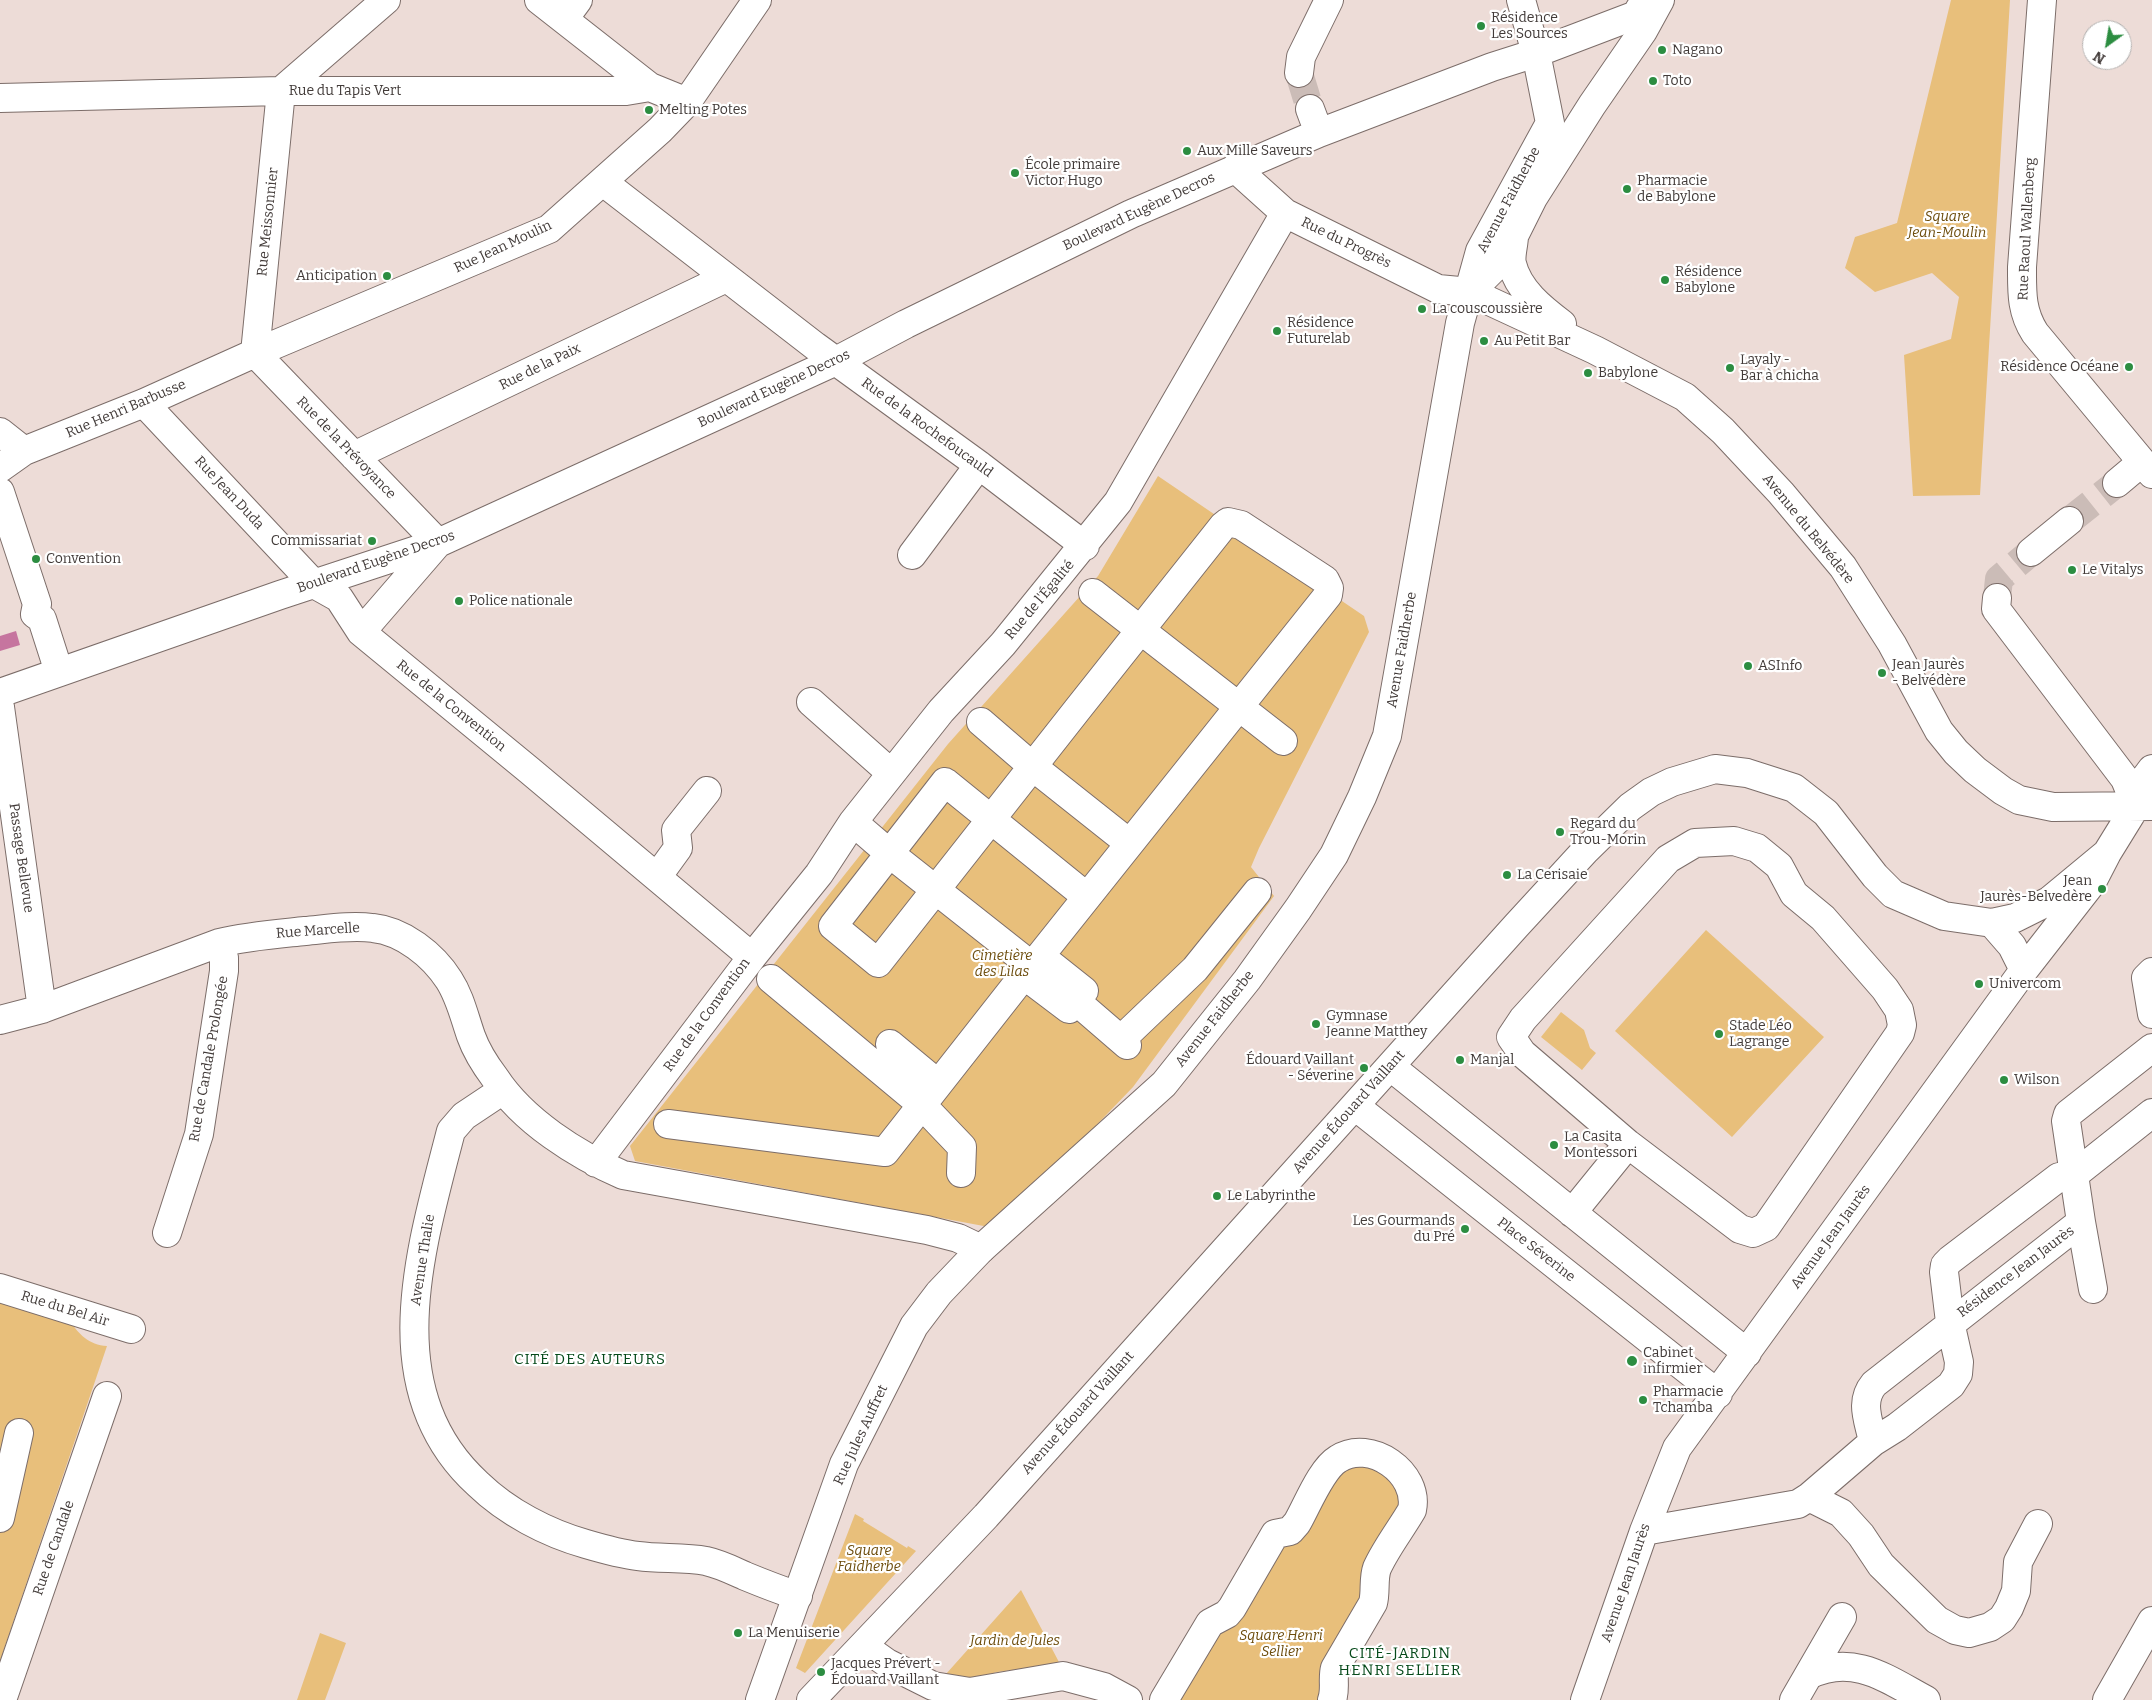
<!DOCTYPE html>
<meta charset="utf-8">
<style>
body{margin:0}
#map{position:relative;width:2152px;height:1700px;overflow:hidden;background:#eddcd7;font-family:Bitter,serif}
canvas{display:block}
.north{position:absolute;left:2082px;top:20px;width:50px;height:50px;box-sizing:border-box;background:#fff;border:1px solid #b3b1b0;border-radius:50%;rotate:212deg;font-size:14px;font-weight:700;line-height:20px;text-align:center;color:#423b39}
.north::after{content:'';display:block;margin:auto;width:18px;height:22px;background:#2c8d41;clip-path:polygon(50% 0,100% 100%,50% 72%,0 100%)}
</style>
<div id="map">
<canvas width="2152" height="1700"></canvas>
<div class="north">N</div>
</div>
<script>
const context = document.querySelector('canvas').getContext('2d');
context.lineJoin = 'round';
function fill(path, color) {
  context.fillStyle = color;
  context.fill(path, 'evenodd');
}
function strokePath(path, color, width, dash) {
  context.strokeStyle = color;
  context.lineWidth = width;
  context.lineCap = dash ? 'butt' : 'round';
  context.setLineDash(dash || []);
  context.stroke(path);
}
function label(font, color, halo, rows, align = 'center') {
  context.font = font + ' Bitter,serif';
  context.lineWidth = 4.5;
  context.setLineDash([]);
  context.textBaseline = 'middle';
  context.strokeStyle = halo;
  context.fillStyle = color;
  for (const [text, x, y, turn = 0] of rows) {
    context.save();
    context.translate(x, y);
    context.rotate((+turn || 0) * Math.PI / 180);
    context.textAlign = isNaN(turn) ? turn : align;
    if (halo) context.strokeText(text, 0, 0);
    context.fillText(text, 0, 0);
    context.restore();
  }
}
fill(new Path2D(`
 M1951,0h59l-30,495 -67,1 -9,-141 47,-16 8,-42 -27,-24 -57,19 -30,-24 10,-31 42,-14z
 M1158,476l206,140 5,16 -110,216 -8,19 23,29 -141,191 -70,73 -74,67 -354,-66 -5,-15 318,-402 150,-168z
 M1706,930l118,107 -92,100 -117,-106z
 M1561,1012l23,18 6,18 6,5 -14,17 -41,-33z
 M0,1297l69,22c9,15 20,26 38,27l-107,315z
 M1342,1462l40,3 25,35 -37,90 -51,110h-142l40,-69z
 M855,1514l9,5 -1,2 44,27 1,-2 8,5 -111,122 -9,-5z
 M1021,1590l39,74 -63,8 -28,8 -23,-6z
 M320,1633l26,10 -21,57h-28z`), '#e8bf7b');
fill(new Path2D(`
 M16,631l4,14 -20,6v-15z`), '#c6759f');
strokePath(new Path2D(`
 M1299,73l11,36
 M2069,521l48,-38
 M1997,598l2,-19 32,-27`), '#cbbcb7', 28, [28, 14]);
const minor = new Path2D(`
 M539,0l111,87
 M2042,0l-20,267c0,25 -1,44 13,66l117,141
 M564,19l14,-19
 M1299,73l2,-16 28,-57
 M0,98l281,-7h345l24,-4 37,15
 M1310,109l9,24
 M1235,168l50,45 153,76 32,3 125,58 90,47 38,34 58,62 62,74 49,77 47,87 17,21 19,18 28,21 16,9 34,7 99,-1
 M603,182l212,164 164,119 106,81
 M1514,236c0,8 -4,20 -2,28 6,26 30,45 50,60
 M1470,292l25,-25 19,-31 19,-38 59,-93 51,-74 17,-31
 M255,353l26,-262 105,-91
 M255,353l183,190 -77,89
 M144,403l170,181 25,14 22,34 168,138 223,187
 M0,432l24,19
 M354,456l372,-178
 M0,468l24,-17 120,-48 111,-50 294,-124 111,-99 27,-28 70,-102
 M2117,483l25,-21
 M0,492l37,112 -2,10 7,5 17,53
 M2031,552l38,-31
 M912,555l67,-90
 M1093,593l190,148
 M1997,598l-1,11 129,170 11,27
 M0,693l280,-98 158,-52 398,-182 70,-37 225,-110 188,-81 173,-66 44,-14 -15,-53
 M811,702l80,71
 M0,707l42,302
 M981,722l51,44 97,77
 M853,822l36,31 143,113 -8,9 45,34 7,-8 51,44
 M1734,841l23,7 22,18 15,28 29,24 62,71 14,21 3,15 -2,8 -134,194 -13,6 -13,-4 -112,-85 -106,-91 -11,-16 12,-18 145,-160 27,-16z
 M657,877l21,-29 -2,-18 31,-39
 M1992,923l20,23 12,24
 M1040,956l288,-361 1,-7 -4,-8 -84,-55 -13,-3 -5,4c-116,145 -230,291 -345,437l-45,-37 112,-144 142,115
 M1032,966l8,-10 44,35 -8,10
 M2152,972l-6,6 6,36
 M771,979l150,125 41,43 -1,26
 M0,1020l42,-11 177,-66c29,-7 57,-9 86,-12 22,-2 46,-6 68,-3 30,3 60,27 76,52 11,17 15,36 22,56 5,14 15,30 24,42 28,43 82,77 128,97l304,55 31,8 23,11
 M1129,1032l66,-63 62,-77
 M890,1044l47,39
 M1391,1067l356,286
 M503,1090l-39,26 -13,15c-30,117 -76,259 27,353 29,28 69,49 108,60 17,5 35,10 52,12 22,3 46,1 68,5 14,3 26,9 39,15 17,7 35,14 53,20
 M1355,1106l363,288
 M668,1124l217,28 139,-177
 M596,1163l156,-206 67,-83 34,-52 88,-111 62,-67 115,-142 167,-289
 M1572,1213l56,-69
 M2081,1222l12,67
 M167,1233l32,-99 25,-163v-13l-5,-15
 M0,1288l131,41
 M1873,1442c-4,-21 -14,-40 1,-58l207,-162 -15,-101 2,-7 84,-66
 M1809,1497l32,16 20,22 20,30 56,55 18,10 14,3 21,-6 12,-8 7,-11 7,-17 2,-29 20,-38
 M0,1518l19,-85
 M1644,1531l154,-27 11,-7 64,-55 24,-15 54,-42 7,-11 1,-12 -9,-40 -6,-50 1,-7 5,-5 109,-83 15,-2 78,-62
 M863,1646l24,17 46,23 37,6 93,-16 41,11 24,13
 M1809,1675c44,-22 78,4 117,25
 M2,1700l105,-304
 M811,1700l175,-184 530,-590 69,-75 45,-44 21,-15 21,-10 43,-13 32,4 47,15 32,25 49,63 18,18 51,22 48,7 23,-5 34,-17 58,-48
 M1164,1700l46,-77 17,-9 5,-6 43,-74 15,-3 7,-8c10,-17 24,-54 41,-64 32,-21 82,14 74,51 -11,19 -26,38 -35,58 -4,11 -1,24 -4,35l-38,65c-3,11 1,21 -3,32
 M1585,1700l59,-169 33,-83 347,-478 67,-86 16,-31 29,-47 7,-25 9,-12
 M1794,1700l48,-83
 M2107,1700l45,-79`);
const major = new Path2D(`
 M760,1700l84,-236 70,-138 25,-33 42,-44 183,-165 83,-104 51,-71 36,-54 28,-58 25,-61 73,-413 20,-72 70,-128 -14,-70 100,-38 9,-15`);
strokePath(minor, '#7c6d69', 30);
strokePath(major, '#7c6d69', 30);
strokePath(minor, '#fff', 28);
strokePath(major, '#fff', 28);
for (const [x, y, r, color] of [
 [1481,26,5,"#2c8d41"],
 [1662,50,5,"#2c8d41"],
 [1653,81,5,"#2c8d41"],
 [649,110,5,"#2c8d41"],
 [1187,151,5,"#2c8d41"],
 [1015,173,5,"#2c8d41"],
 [1627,189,5,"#2c8d41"],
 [387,276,5,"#2c8d41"],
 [1665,280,5,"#2c8d41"],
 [1422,309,5,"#2c8d41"],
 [1277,331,5,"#2c8d41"],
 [1484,341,5,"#2c8d41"],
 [2129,367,5,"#2c8d41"],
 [1730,368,5,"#2c8d41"],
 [1588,373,5,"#2c8d41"],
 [372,541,5,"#2c8d41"],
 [36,559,5,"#2c8d41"],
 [2072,570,5,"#2c8d41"],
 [459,601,5,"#2c8d41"],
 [1748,666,5,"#2c8d41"],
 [1882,673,5,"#2c8d41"],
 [1560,832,5,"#2c8d41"],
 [1507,875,5,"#2c8d41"],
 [2102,889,5,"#2c8d41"],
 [1979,984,5,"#2c8d41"],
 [1316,1024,5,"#2c8d41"],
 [1719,1034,5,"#2c8d41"],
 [1460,1060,5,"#2c8d41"],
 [1364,1068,5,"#2c8d41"],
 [2004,1080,5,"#2c8d41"],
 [1554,1145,5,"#2c8d41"],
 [1217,1196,5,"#2c8d41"],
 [1465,1229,5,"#2c8d41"],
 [1632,1361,6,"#2c8d41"],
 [1643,1400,5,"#2c8d41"],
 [738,1633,5,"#2c8d41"],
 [821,1672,5,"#2c8d41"]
]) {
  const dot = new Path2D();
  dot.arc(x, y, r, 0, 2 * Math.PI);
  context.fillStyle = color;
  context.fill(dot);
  strokePath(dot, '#fff', 2);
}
label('14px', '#423b39', '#fff', [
 ["Résidence",1491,18],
 ["Les Sources",1491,34],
 ["Nagano",1672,50],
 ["Toto",1663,81],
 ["Melting Potes",659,110],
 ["Aux Mille Saveurs",1197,151],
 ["École primaire",1025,165],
 ["Victor Hugo",1025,181],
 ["Pharmacie",1637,181],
 ["de Babylone",1637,197],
 ["Résidence",1675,272],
 ["Babylone",1675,288],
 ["Anticipation",377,276,"right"],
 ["La couscoussière",1432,309],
 ["Résidence",1287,323],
 ["Futurelab",1287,339],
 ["Au Petit Bar",1494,341],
 ["Layaly -",1740,360],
 ["Bar à chicha",1740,376],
 ["Résidence Océane",2119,367,"right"],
 ["Babylone",1598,373],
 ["Commissariat",362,541,"right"],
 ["Convention",46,559],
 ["Le Vitalys",2082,570],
 ["Police nationale",469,601],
 ["Jean Jaurès",1892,665],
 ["- Belvédère",1892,681],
 ["ASInfo",1758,666],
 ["Regard du",1570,824],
 ["Trou-Morin",1570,840],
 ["La Cerisaie",1517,875],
 ["Jean",2092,881,"right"],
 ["Jaurès-Belvedère",2092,897,"right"],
 ["Univercom",1989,984],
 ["Gymnase",1326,1016],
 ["Jeanne Matthey",1326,1032],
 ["Stade Léo",1729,1026],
 ["Lagrange",1729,1042],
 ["Édouard Vaillant",1354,1060,"right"],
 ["- Séverine",1354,1076,"right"],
 ["Manjal",1470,1060],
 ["Wilson",2014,1080],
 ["La Casita",1564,1137],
 ["Montessori",1564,1153],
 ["Le Labyrinthe",1227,1196],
 ["Les Gourmands",1455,1221,"right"],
 ["du Pré",1455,1237,"right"],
 ["Cabinet",1643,1353],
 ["infirmier",1643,1369],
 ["Pharmacie",1653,1392],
 ["Tchamba",1653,1408],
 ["La Menuiserie",748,1633],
 ["Jacques Prévert -",831,1664],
 ["Édouard Vaillant",831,1680]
], 'left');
label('14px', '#423b39', '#fff', [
 ["Rue du Tapis Vert",345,91],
 ["Avenue Faidherbe",1509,200,-62],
 ["Boulevard Eugène Decros",1139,212,-25],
 ["Rue Meissonnier",268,222,-84],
 ["Rue Raoul Wallenberg",2027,229,-87],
 ["Rue du Progrès",1346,243,26],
 ["Rue Jean Moulin",503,247,-25],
 ["Rue de la Paix",540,367,-26],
 ["Boulevard Eugène Decros",774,389,-25],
 ["Rue Henri Barbusse",126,409,-23],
 ["Rue de la Rochefoucauld",927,428,36],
 ["Rue de la Prévoyance",346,448,46],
 ["Rue Jean Duda",229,493,47],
 ["Avenue du Belvédère",1808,529,51],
 ["Boulevard Eugène Decros",376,562,-19],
 ["Rue de l'Égalité",1040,600,-50],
 ["Avenue Faidherbe",1402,650,-80],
 ["Rue de la Convention",451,706,39],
 ["Passage Bellevue",21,858,82],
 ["Rue Marcelle",318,931,-4],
 ["Rue de la Convention",707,1015,-54],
 ["Avenue Faidherbe",1215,1019,-52],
 ["Rue de Candale Prolongée",209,1059,-80],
 ["Avenue Édouard Vaillant",1349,1112,-48],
 ["Avenue Jean Jaurès",1831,1237,-54],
 ["Place Séverine",1536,1250,38],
 ["Avenue Thalie",423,1260,-81],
 ["Résidence Jean Jaurès",2016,1272,-37],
 ["Rue du Bel Air",65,1309,17],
 ["Avenue Édouard Vaillant",1078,1413,-48],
 ["Rue Jules Auffret",861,1435,-65],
 ["Rue de Candale",54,1548,-71],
 ["Avenue Jean Jaurès",1626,1583,-71]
]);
label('italic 14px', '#6d4d0d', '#fff', [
 ["Square",1947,217],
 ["Jean-Moulin",1947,233],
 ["Cimetière",1002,956],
 ["des Lilas",1002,972],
 ["Square",869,1551],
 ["Faidherbe",869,1567],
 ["Square Henri",1281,1636],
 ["Sellier",1281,1652],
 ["Jardin de Jules",1015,1641]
]);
context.letterSpacing = '1px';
label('15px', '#054919', '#fff', [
 ["CITÉ DES AUTEURS",590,1360],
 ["CITÉ-JARDIN",1400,1654],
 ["HENRI SELLIER",1400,1671]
]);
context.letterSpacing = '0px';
</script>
